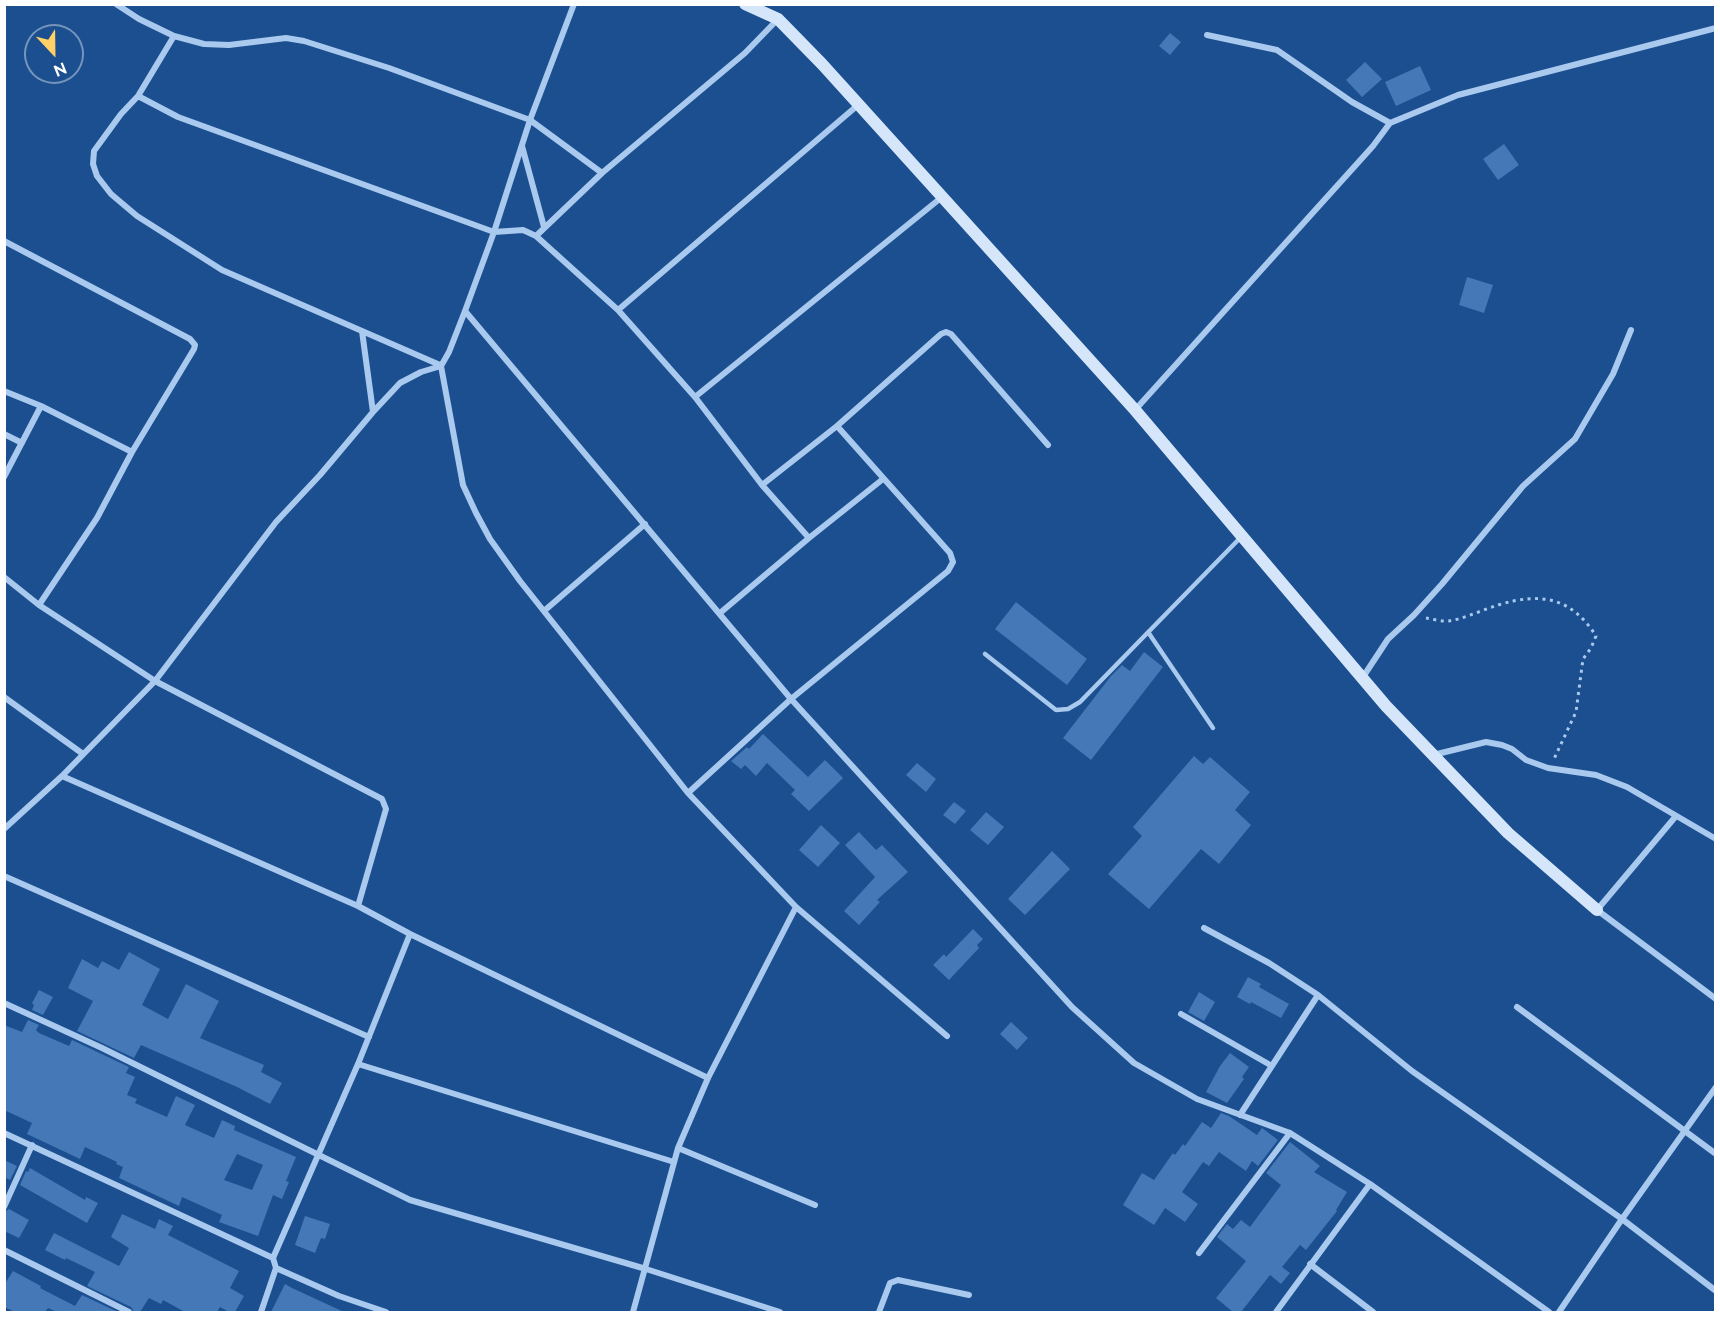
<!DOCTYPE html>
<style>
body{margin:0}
#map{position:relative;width:1720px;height:1317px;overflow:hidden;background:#1b4f8f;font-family:Raleway,sans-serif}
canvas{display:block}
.frame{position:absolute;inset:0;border:6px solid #fff;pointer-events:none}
.north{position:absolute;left:24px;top:24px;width:60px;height:60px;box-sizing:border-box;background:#1b4f8f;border:2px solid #7695bc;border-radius:50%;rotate:158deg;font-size:16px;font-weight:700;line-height:24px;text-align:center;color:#fff}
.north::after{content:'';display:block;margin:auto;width:21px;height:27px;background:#ffd166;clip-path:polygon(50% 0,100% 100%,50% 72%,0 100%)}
</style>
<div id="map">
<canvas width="1720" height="1317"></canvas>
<div class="frame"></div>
<div class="north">N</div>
</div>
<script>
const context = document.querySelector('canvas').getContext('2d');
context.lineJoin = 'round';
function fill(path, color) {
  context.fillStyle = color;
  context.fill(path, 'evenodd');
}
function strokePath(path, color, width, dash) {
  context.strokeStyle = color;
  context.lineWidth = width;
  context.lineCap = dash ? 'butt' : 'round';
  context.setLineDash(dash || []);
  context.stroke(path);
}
fill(new Path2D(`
 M1170,33l11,9 -11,13 -11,-9z
 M1365,62l17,17 -20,18 -16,-17z
 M1420,66l11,24 -35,16 -11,-24z
 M1504,144l15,21 -21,15 -15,-21z
 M1467,277l26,8 -9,28 -25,-8z
 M1016,602l71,57 -20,26 -72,-56z
 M1144,652l19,15 -72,93 -28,-22 48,-62 11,-11 8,6z
 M763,734l45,43 17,-17 18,18 -34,33 -18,-17 4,-4 -28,-27 -11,13 -11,-11 -4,4 -10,-8 16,-14 2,2z
 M1194,756l9,8 7,-7 40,35 -15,18 16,15 -32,39 -18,-15 -52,60 -41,-35 34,-38 -9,-9z
 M917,763l19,16 -10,13 -20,-17z
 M954,802l12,9 -11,13 -12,-9z
 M986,812l18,15 -16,18 -18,-15z
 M821,825l19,18 -22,24 -19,-17z
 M859,832l17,18 6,-5 26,27 -31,28 3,2 -21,23 -15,-14 31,-34 -30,-32z
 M1052,851l18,18 -45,46 -17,-16z
 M973,929l10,10 -6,6 2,3 -30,32 -16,-15 11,-11 2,3z
 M129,952l31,17 -18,36 26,14 18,-35 33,17 -19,37 64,27 -3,7 21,11 -12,21 -33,-17 -96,-42 -7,13 -57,-27 16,-30 -25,-13 14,-29 16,9 4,-7 17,9z
 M1248,977l13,7 -2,3 30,17 -8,14 -30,-16 -1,2 -13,-7z
 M39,990l14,7 -10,18 -11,-5 2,-5 -2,-2z
 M1199,992l16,10 -11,19 -16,-9z
 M28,1020l11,5 -3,5 3,3 30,13 3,-6 57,27 -3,6 9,4 -8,18 10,4 -2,4 32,14 9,-21 19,9 -10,20 29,13 8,-18 13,6 -1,4 62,27 -10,24 3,1 -7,17 -9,-4 -15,41 -39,-14 3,-7 -40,-18 -3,9 -60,-28 4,-11 -7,-3 1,-2 -32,-15 -5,12 -53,-25 5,-11 -28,-13v-85l18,7zM237,1154l26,11 -11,25 -28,-10z
 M1011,1022l17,16 -11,12 -17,-16z
 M1230,1053l19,14 -7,10 2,2 -17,24 -21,-11 14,-26z
 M1221,1113l8,3 28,19 5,-7 16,12 -20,26 -6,-5 -6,10 -27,-19 -10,14 -6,-4 -21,30 16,12 -13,18 -20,-14 -11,17 -31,-20 19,-32 12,7 19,-27 2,2 8,-11 2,2 17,-24 9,6z
 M1290,1142l30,24 -6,6 33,20 -11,18 1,1 -31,39 -6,-5 -18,22 8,6 -9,11 -11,-9 -29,37h-8l-17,-14 30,-37 -29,-24 10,-13 6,5 8,-9 9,7 31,-42 -15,-12z
 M4,1160l13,6 -7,14 -6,-3z
 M30,1168l55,32 1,-3 12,6 -11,20 -67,-38 6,-14 2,1z
 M9,1209l20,11 -10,18 -15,-7v-19z
 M122,1214l33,15 4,-10 14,7 -5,9 71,36 -9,17 14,8 -9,16h-6l-9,-5 -3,5h-32l-22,-12 -2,4 -12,-6 -9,14h-6l-3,-5 -44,-21 8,-14 -29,-14 -1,2 -20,-10 9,-17 65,33 10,-18 -18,-11z
 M305,1216l25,8 -5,15 -4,-1 -6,15 -20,-8z
 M13,1271l28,15 -1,2 35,18 7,-11 36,17h-61l-9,-4 -3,4h-30l-11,-5v-22z
 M285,1284l7,4 52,24h-73z`), '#4478b7');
strokePath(new Path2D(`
 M1426,618c7,1 16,4 23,3 17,-3 33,-11 49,-16 43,-13 73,-8 98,31l-5,12 -8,11 -7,53 -22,47`), '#a9c9ee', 3, [3, 4.5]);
strokePath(new Path2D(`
 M1148,632l65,96
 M985,654l71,56 12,-1 12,-7 162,-166`), '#a9c9ee', 4.5);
strokePath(new Path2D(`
 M116,4l23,15 35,17 30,8 25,1 57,-7 18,3 85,27 141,52 72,53
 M574,4l-44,116 -36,112 -29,79 -16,41 -8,14 22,119 13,28 14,26 30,42 168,212 108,114 151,129
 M1207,35l70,15 75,52 38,21
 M174,36l-36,60 -17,18 -27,37 -1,13 4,12 14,18 26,22 85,54 218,95
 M138,96l40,21 316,115 29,-2 13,6 82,74 77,87 67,88 75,-59 104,-92 5,-2 5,2 97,111
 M522,146l22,81
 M536,236l66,-63 143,-120 33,-34
 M4,241l186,98 5,6 -1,4 -62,103 -35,66 -58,87
 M618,310l240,-205
 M465,311l326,388 281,308 62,56 63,36 93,34 80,51 179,128
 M362,331l11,81
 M4,391l37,15 91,46
 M695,397l247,-200
 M1135,410l238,-264 17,-23 68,-28 258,-67
 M4,434l18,9
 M4,477l37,-71
 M809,538l74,-59
 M4,577l35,28 116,76 227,118 4,10 -28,97
 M544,611l101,-87
 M720,613l89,-75 -47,-53
 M1363,677l25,-38 26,-24 28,-31 81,-98 52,-47 38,-65 18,-44
 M4,697l79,57
 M1433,755l53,-13 16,3 10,4 14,11 22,8 48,7 31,12 89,52
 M62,776l296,130 52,28 298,144 -30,70 -45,164
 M688,793l103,-94 157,-128 5,-9 -3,-9 -113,-127
 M1676,816l-79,94 119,89
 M4,829l58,-53 93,-95 121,-159 44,-47 53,-63 27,-29 21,-11 20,-6
 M4,876l365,161
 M1204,928l65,35 49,32 94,76 210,148 94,72
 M4,1003l98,45 308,152 236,69 134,43
 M1517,1007l199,147
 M1181,1014l91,52
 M358,1064l316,98
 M708,1078l88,-171
 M1240,1115l78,-120
 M4,1133l269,125
 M678,1148l137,57
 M4,1207l28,-62
 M4,1250l125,62
 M1199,1253l91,-120
 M1310,1264l63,48
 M261,1312l15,-44
 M386,1312l-47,-16 -63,-28 -3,-10 85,-194 52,-130
 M879,1312l11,-29 8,-3 71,15
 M1276,1312l94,-128
 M1559,1312l63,-93 94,-132`), '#a9c9ee', 6);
strokePath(new Path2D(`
 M745,4l33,15 44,45 313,346 251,296 122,127 89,77`), '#d6e6fa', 12);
</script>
